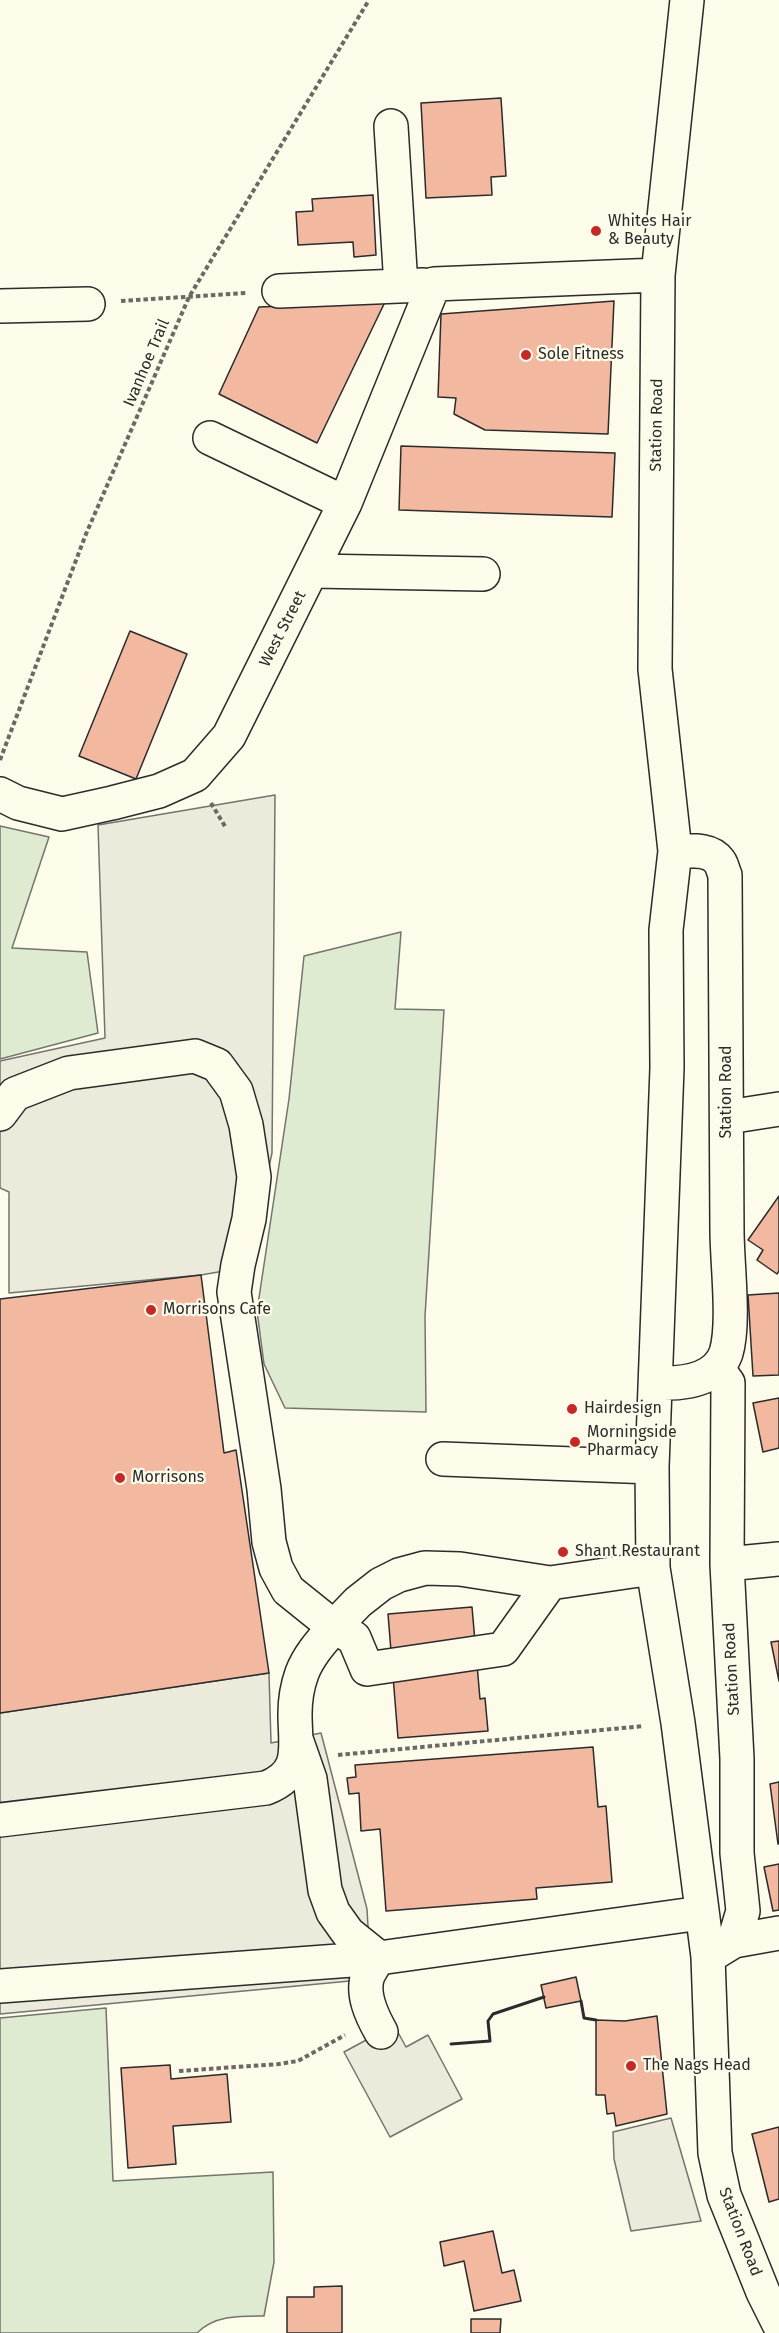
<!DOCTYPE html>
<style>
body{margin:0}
canvas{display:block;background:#fdfbea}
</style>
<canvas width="779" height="2333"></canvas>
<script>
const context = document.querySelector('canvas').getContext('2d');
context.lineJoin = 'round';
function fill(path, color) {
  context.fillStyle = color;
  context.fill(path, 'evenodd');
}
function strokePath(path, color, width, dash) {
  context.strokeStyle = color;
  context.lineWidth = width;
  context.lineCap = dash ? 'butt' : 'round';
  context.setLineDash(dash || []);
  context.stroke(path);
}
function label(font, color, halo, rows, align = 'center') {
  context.font = font + ' "Fira Sans",sans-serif';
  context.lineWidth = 4.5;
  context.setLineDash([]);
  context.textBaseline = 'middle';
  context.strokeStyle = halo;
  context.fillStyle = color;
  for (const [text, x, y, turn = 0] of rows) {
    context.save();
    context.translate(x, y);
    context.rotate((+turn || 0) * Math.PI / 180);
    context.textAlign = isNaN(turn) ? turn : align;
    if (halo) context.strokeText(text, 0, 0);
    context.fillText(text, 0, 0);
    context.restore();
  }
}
const green = new Path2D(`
 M0,826l49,11 -37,111 75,4 11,81 -98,26z
 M401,932l-6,77 49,1 -19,306 1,96 -141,-4 -21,-44 -7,-53 32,-212 15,-143z
 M106,2008l7,173 160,-9 1,90 -10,54c-24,0 -49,-1 -67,17h-197v-315z`);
fill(green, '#deebd1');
strokePath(green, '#74746e', 1.5);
const parking = new Path2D(`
 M275,795l-3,358 -25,114 -46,8 -192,18v-101l-9,-4v-127l105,-23 -7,-213z
 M269,1673l2,70 50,-10 46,176 4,70 -371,35v-301z
 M394,2025l12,22 22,-12 34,64 -72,38 -46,-85z
 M671,2118l30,103 -70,10 -17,-72 -1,-27z`);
fill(parking, '#eceadb');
strokePath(parking, '#74746e', 1.5);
const building = new Path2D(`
 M501,98l5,78 -15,1 1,18 -66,3 -5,-95z
 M373,195l3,60 -22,2 -1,-15 -55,3 -2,-33 17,-1 -1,-12z
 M614,301l-6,133 -123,-4 -31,-16 2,-16 -18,-1 3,-83z
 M385,302l-68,141 -98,-49 40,-87z
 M401,446l214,7 -3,64 -213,-7z
 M130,631l57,23 -51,125 -57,-23z
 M779,1196v75l-2,3 -20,-14 6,-10 -15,-10z
 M201,1275l23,178 12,-3 33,223 -269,40v-414z
 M779,1293v82l-26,1 -5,-81z
 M779,1398v50l-16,4 -10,-49z
 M472,1607l8,92 5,-1 3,33 -90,7 -10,-124z
 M779,1641v40l-8,-39z
 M593,1747l5,60 8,-1 6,76 -76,6 1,11 -151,12 -6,-82 -19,2 -2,-38 -10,1 -2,-16 9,-1 -1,-12z
 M779,1782v62h-1l-8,-60z
 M779,1864v46l-6,1 -9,-44z
 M576,1977l5,24 -35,7 -5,-23z
 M657,2016l10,98 -51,12 -2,-13 -7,1 -2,-19h-9v-75l29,1z
 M170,2065l1,14 56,-5 4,48 -58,4 3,38 -48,4 -7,-100z
 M779,2127v72l-10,3 -17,-68z
 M493,2231l9,42 12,-3 7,31 -47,10 -10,-50 -20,5 -4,-24z
 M342,2286v47h-55v-36h27v-10z
 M471,2319h30l-1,14h-29z`);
fill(building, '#f2b8a0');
strokePath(building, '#2b2b2b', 1.5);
const minor = new Path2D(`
 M687,0l-29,275 -3,394 20,182 -9,79 1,138 -15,399 1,101 25,155 30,234 7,196 9,42 39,97 16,32
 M391,126l10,160
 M279,291l144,-6
 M0,306l88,-2
 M210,438l135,65
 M313,571l170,3
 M0,794l18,9 44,11 50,-11 47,-12 36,-16 34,-39 116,-233 89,-219 224,-9
 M0,1114l15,-20 54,-21 126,-17 22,9 19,26 10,34 8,52 -5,42 -11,46 -4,27 30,197 5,53 7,26 12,22 46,37 24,-25 23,-18 18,-9 26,-7 35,1 90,14 103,-15
 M728,1117l51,-8
 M656,1383c25,1 60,-1 70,-30 9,-29 1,-90 1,-123 -1,-118 -1,-236 -2,-355 -2,-4 -3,-11 -6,-14 -9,-13 -30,-10 -44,-10
 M443,1459l209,8
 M727,1564l52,-5
 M296,1739l14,40 15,111 8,22 15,21 31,25
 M0,1820l266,-32c38,-15 29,-41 29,-74 0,-13 3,-30 7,-41 7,-18 20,-32 32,-46l20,11 13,31 136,-20 47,-66
 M734,1941l45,-8
 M708,1957l26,-16 9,-30 -6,-58v-94l-10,-195 1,-181 -11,-15
 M379,1958c-4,5 -8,11 -11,17 -7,19 4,41 13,57
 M0,1986l379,-28 322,-45`);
strokePath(minor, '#2b2b2b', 36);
strokePath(new Path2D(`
 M121,301l125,-8
 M0,760l86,-226 103,-237 180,-297
 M211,803l15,25
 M338,1755l306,-29
 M179,2071l100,-7 19,-3 47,-26`), '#6a6964', 4, [4.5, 3]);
strokePath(minor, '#fdfbea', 33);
strokePath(new Path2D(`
 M581,2001l3,17 12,2
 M451,2044l39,-3 -2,-20 5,-7 51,-17`), '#2b2b2b', 3);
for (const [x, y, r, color] of [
 [596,231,6,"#c62828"],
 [526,355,6,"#c62828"],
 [151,1310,6,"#c62828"],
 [572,1409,6,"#c62828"],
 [575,1442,6,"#c62828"],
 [120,1478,6,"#c62828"],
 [563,1552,6,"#c62828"],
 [631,2066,6,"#c62828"]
]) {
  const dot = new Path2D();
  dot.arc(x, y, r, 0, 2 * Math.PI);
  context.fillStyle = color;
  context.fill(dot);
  strokePath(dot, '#fdfbea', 2);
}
label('16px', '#2b2b2b', '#fdfbea', [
 ["Whites Hair",608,222],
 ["& Beauty",608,240],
 ["Sole Fitness",538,355],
 ["Morrisons Cafe",163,1310],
 ["Hairdesign",584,1409],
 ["Morningside",587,1433],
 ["Pharmacy",587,1451],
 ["Morrisons",132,1478],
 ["Shant Restaurant",575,1552],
 ["The Nags Head",643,2066]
], 'left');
label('16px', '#2b2b2b', '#fdfbea', [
 ["Ivanhoe Trail",147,363,-67],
 ["Station Road",657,425,-89],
 ["West Street",283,629,-63],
 ["Station Road",727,1092,-90],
 ["Station Road",732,1669,-93],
 ["Station Road",740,2232,69]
]);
</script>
